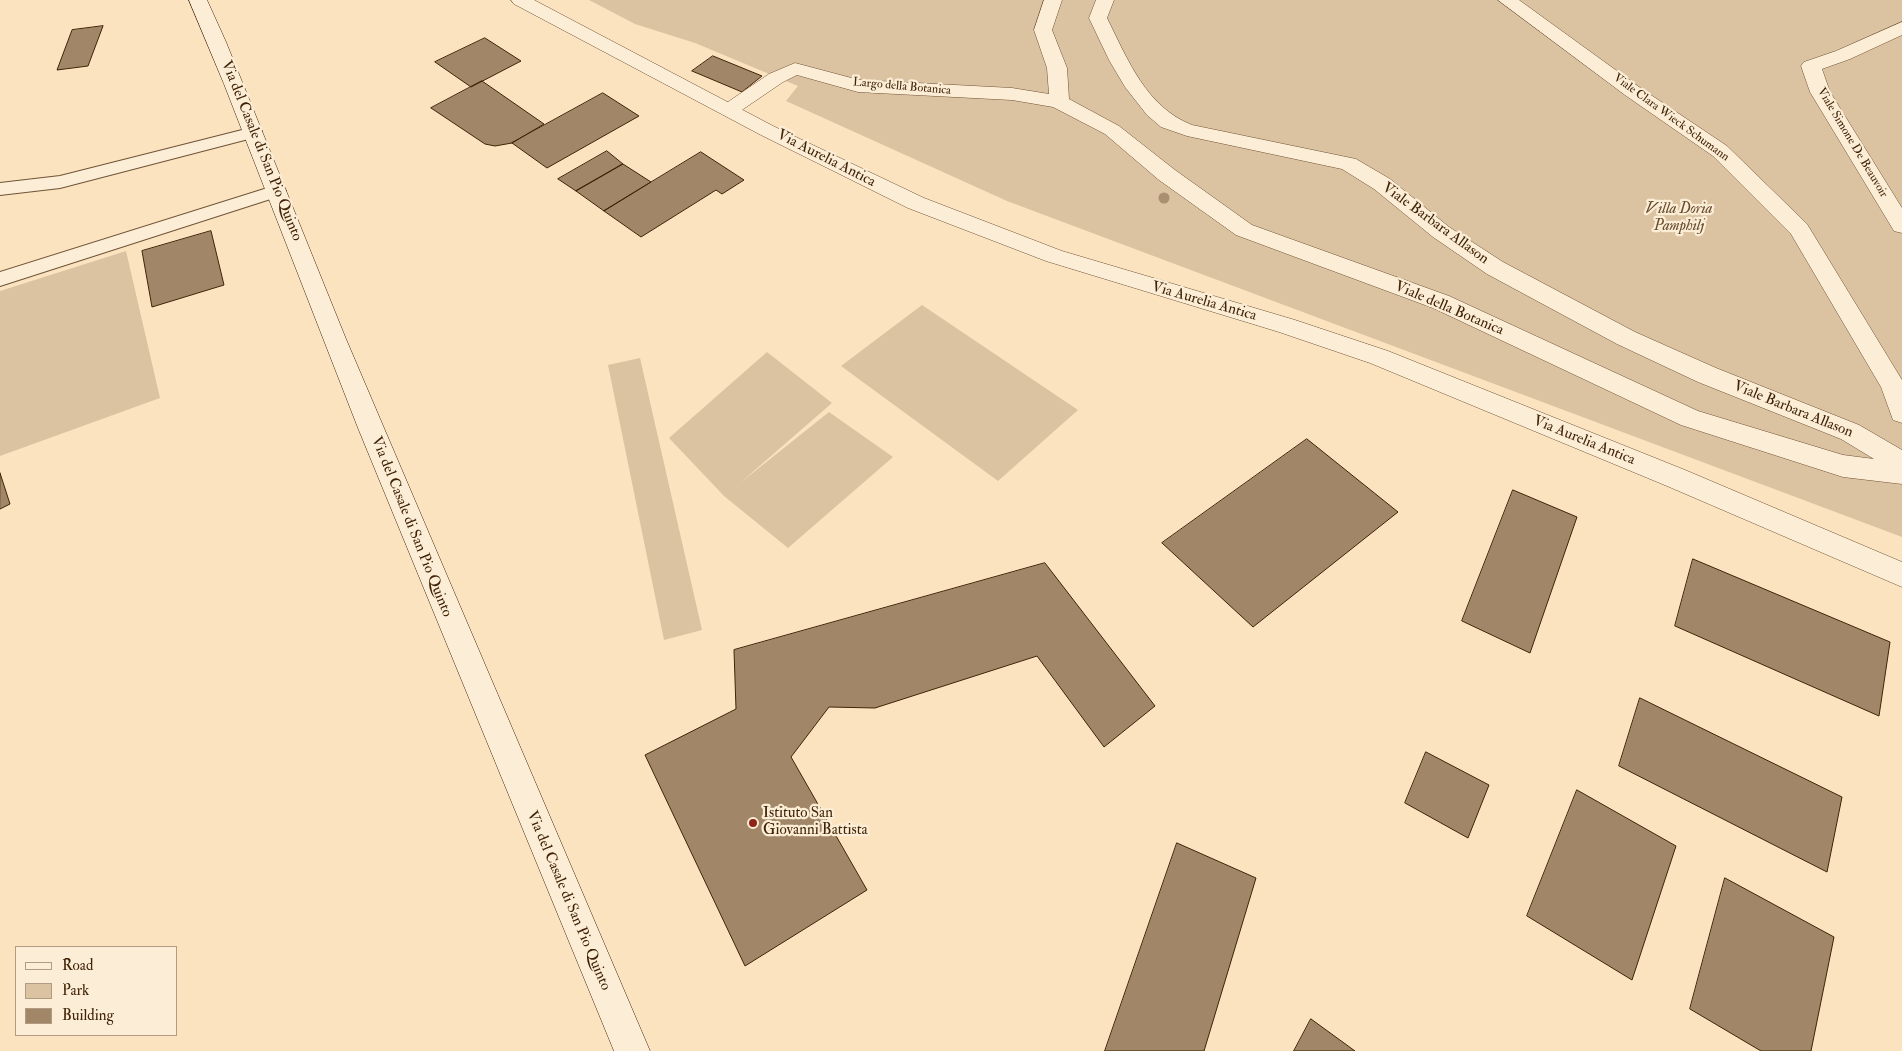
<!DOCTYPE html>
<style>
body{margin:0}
#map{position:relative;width:1902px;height:1051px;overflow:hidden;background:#fbe3c0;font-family:"IM FELL Double Pica",serif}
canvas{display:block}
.legend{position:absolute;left:15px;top:946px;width:162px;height:90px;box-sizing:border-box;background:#fcedd6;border:1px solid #b19c83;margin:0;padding:6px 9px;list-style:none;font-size:15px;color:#402307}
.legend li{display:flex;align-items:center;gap:10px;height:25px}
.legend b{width:25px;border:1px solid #b19c83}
</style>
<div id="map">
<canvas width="1902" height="1051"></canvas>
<ul class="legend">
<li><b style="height:6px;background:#fcedd6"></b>Road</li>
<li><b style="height:14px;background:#dbc2a1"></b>Park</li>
<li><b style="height:14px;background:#a18767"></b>Building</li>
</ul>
</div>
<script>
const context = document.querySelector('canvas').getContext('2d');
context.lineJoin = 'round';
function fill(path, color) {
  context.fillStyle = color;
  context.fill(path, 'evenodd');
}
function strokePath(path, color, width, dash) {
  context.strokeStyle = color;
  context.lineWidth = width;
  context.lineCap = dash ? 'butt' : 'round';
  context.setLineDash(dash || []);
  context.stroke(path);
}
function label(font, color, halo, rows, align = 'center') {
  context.font = font + ' "IM FELL Double Pica",serif';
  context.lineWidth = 4.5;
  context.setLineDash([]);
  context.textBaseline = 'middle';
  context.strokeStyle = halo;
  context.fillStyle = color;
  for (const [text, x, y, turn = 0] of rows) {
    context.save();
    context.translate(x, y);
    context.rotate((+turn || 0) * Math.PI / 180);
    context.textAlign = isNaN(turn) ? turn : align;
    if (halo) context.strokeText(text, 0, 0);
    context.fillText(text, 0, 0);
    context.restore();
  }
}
fill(new Path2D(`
 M589,0h1313v537l-895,-336 -221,-100 12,-15 -103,-43 -60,-19z
 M126,251l34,147 -160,58v-165z
 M922,305l156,105 -80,71 -157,-115z
 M767,352l65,51 -92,80 89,-71 64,45 -105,91 -64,-52 -55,-58z
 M640,358l62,272 -38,10 -56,-275z`), '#dbc2a1');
const building = new Path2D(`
 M103,26l-15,40 -31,4 15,-40z
 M485,38l36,23 -50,26 -36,-25z
 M713,56l49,20 -20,16 -50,-21z
 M482,81l62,43 -32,19 -17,3 -10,-2 -54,-36z
 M603,93l36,23 -92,52 -35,-25z
 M607,151l16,13 -47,27 -18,-12z
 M701,152l43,28 -22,14 -6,-4 -75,47 -37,-26z
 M623,164l28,18 -47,29 -28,-20z
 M211,231l13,54 -72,22 -10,-56z
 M1307,439l91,73 -145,115 -91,-84z
 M0,473l10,31 -10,5z
 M1513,490l64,27 -47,136 -68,-32z
 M1693,559l197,83 -11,74 -204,-90z
 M1045,563l110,143 -51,41 -67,-91 -162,52 -46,-1 -38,50 76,133 -122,76 -100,-211 91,-46 -2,-59z
 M1640,698l202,99 -15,75 -208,-106z
 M1426,752l63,33 -21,53 -63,-35z
 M1577,790l99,56 -44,134 -105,-64z
 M1177,843l79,35 -52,173h-99z
 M1725,878l109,59 -23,114h-50l-71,-42z
 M1311,1019l44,32h-61z`);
fill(building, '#a18767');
strokePath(building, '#402307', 1);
const service = new Path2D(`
 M254,127l6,1 2,4 -2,4 -200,52 -60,7v-12l60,-7z
 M277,185l6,2 3,4 -3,4 -283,91v-14z`);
const pedestrian = new Path2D(`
 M1044,0h18l-10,30 15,38 2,31 50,27 56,44 77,55 197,71 249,115 145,44 31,4 -33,-20 -143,-57 -81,-38 -130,-70 -54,-37 -59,-48 -32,-20 -155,-33 -26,-9 -14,-12 -22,-28 -16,-27 -20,-42 7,-18h18l-7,18c21,42 39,89 85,107l164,34 34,20 59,48 54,35 132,70 81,36 143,57 43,25v34l-59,-7 -162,-52 -248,-117 -197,-73 -77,-55 -54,-46 -52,-27 -41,-7 -154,-8 -61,-17 -14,7 -47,32 -7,2 -7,-2 -3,-4 3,-4 47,-32 26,-11 64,17 153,8 37,6 -2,-26 -13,-38z
 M1498,0h21l120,87 88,59 80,78 95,156v43l-9,-3 -12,-33 -90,-153 -78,-78 -88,-61z
 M1902,22v13l-52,24 -28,10 8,23 72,116v25l-8,-2 -84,-139 -9,-26 3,-4 32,-11z`);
const tertiary = new Path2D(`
 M511,0h23l241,127 149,71 138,53 233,69 93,31 297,119 217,92v25l-235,-101 -297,-123 -91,-31 -233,-71 -138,-53 -147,-73 -247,-131z`);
const secondary = new Path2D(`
 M189,0h18l19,42 120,297 304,712h-36l-256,-623 -134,-344z`);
strokePath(service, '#6f5335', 2);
strokePath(pedestrian, '#6f5335', 1);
strokePath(tertiary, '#6f5335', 1);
strokePath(secondary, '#402307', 1);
fill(service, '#fcedd6');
fill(pedestrian, '#fcedd6');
fill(tertiary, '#fcedd6');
fill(secondary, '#fcedd6');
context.fillStyle = '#aa8f70';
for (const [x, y] of [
 [1164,198]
]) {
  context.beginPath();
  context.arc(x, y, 5.5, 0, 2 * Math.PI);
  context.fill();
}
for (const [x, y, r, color] of [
 [753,823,5,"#8f2418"]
]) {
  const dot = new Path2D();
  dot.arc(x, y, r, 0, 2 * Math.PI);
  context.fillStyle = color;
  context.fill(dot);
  strokePath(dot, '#fcedd6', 2);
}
label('12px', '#402307', '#fcedd6', [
 ["Largo della Botanica",902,87,5],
 ["Viale Clara Wieck Schumann",1671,118,36],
 ["Viale Simone De Beauvoir",1852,143,59]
]);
label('15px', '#402307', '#fcedd6', [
 ["Via del Casale di San Pio Quinto",261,151,68],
 ["Via Aurelia Antica",826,159,27],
 ["Viale Barbara Allason",1435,224,36],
 ["Via Aurelia Antica",1204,302,16],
 ["Viale della Botanica",1449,309,23],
 ["Viale Barbara Allason",1793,410,22],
 ["Via Aurelia Antica",1584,441,22],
 ["Via del Casale di San Pio Quinto",411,527,68],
 ["Via del Casale di San Pio Quinto",568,901,67]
]);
label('italic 15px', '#674b2e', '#fcedd6', [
 ["Villa Doria",1679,210],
 ["Pamphilj",1679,227]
]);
label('15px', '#402307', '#fcedd6', [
 ["Istituto San",763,814],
 ["Giovanni Battista",763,831]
], 'left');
</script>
